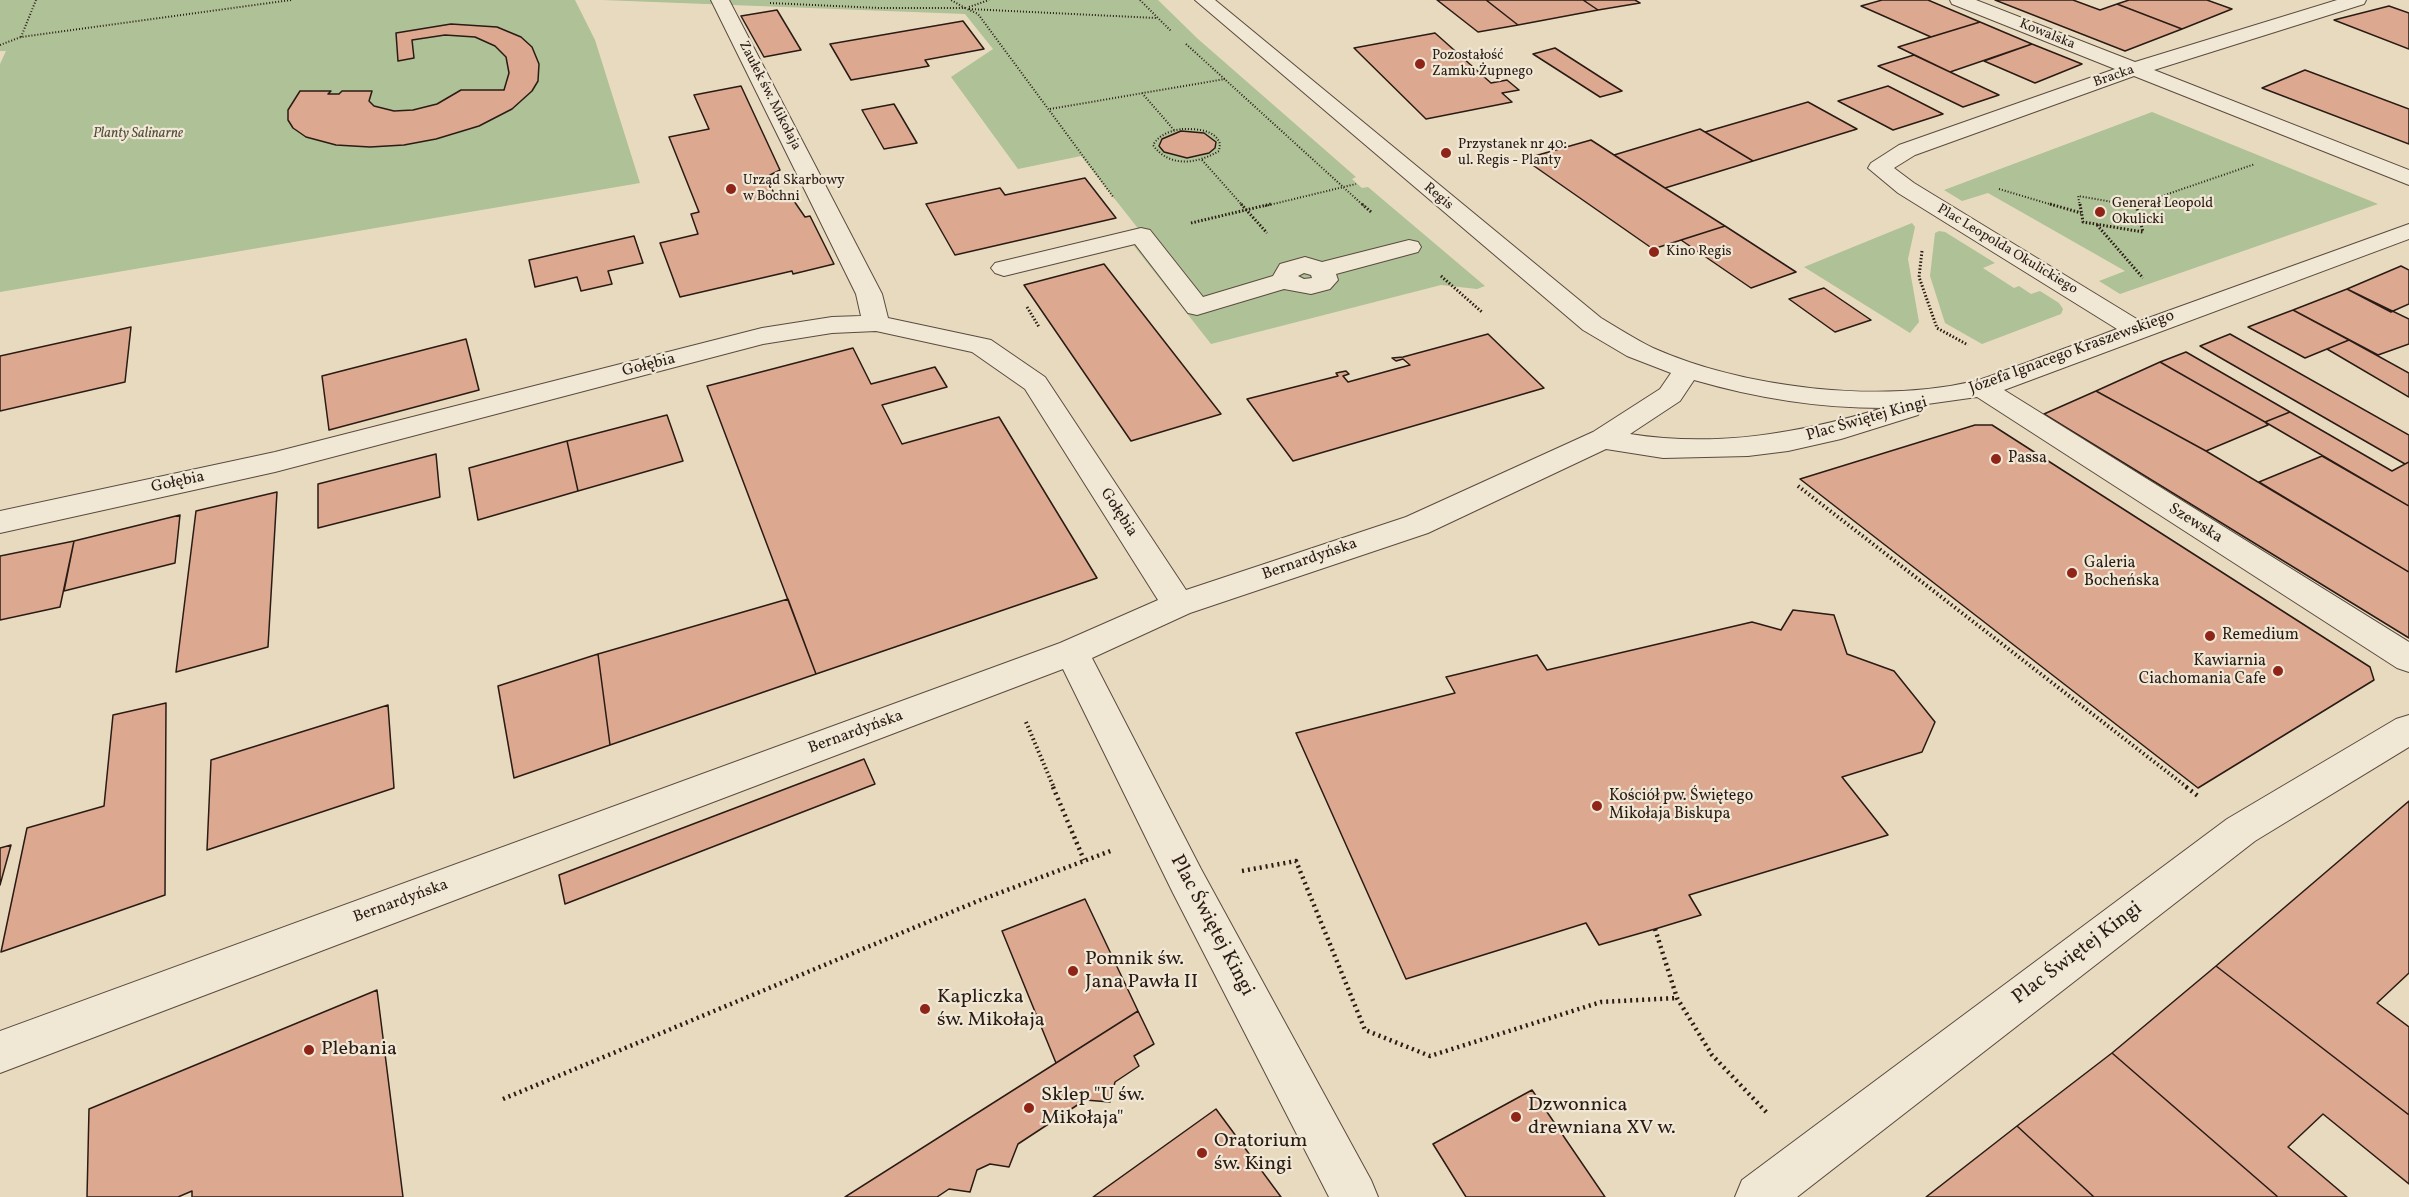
<!DOCTYPE html>
<meta charset="utf-8">
<style>
body{margin:0}
canvas{display:block;background:#e8dabe}
</style>
<canvas width="2409" height="1197"></canvas>
<script>
const context = document.querySelector('canvas').getContext('2d');
context.lineJoin = 'round';
function fill(path, color) {
  context.fillStyle = color;
  context.fill(path, 'evenodd');
}
function strokePath(path, color, width, dash) {
  context.strokeStyle = color;
  context.lineWidth = width;
  context.lineCap = dash ? 'butt' : 'round';
  context.setLineDash(dash || []);
  context.stroke(path);
}
function label(font, color, halo, rows, align = 'center') {
  context.font = font + ' Vollkorn,serif';
  context.lineWidth = 4.5;
  context.setLineDash([]);
  context.textBaseline = 'middle';
  context.strokeStyle = halo;
  context.fillStyle = color;
  for (const [text, x, y, turn = 0] of rows) {
    context.save();
    context.translate(x, y);
    context.rotate((+turn || 0) * Math.PI / 180);
    context.textAlign = isNaN(turn) ? turn : align;
    if (halo) context.strokeText(text, 0, 0);
    context.fillText(text, 0, 0);
    context.restore();
  }
}
fill(new Path2D(`
 M0,0h575l20,40 45,143 -640,109v-228l6,-13h-6z
 M602,0h556l40,39 158,138 -4,2 10,9 6,-1 117,99 -8,3 -36,-4 -230,59 -77,-98 6,-15 -59,-75 -63,13 -67,-92 42,-28 -28,-35z
 M2152,112l226,92 -258,90 -21,-13 26,-10 -137,-78 -26,8 -18,-11z
 M1912,223l3,4 -7,32 11,63 -9,11 -106,-66z
 M1939,231l6,1 50,31 -12,5 31,20 5,-2 12,8 9,-3 19,12 4,6 -2,5 -79,30 -37,-21 -15,-47 5,-43z`), '#afc196');
const building = new Path2D(`
 M1437,0h49l32,25 -40,7z
 M1486,0h97l15,10 -80,15z
 M1583,0h52l5,3 -42,7z
 M1882,0h46l52,22 -49,15 -70,-31z
 M1995,0h78l27,10 17,-6 65,25 -57,22z
 M2129,0h78l25,9 -50,20 -65,-25z
 M2389,6l20,7v36l-75,-29z
 M777,10l24,40 -37,7 -23,-41z
 M963,21l21,28 -59,11 4,6 -78,14 -21,-36z
 M1980,22l52,22 -82,28 -52,-25z
 M451,24l46,3 24,10 11,10 7,17 -1,17 -6,10 -20,18 -33,17 -43,13 -32,6 -34,2 -34,-2 -30,-8 -13,-9 -5,-8v-10l12,-19h31l-3,3h11l3,-3h30l-3,10 5,5 20,5 19,-1 24,-6 24,-14h43l5,-17 -3,-16 -11,-11 -20,-9 -30,-2 -33,5 2,18 -16,3 -2,-28z
 M1435,33l56,50 16,-3 12,10 -17,3 10,9 -86,17 -72,-71z
 M2032,44l50,20 -47,19 -51,-22z
 M1555,48l67,43 -22,6 -67,-43z
 M1914,55l36,17 49,23 -36,12 -85,-41z
 M2305,70l104,39v35l-147,-56z
 M741,86l39,84 -14,7 12,24h16l11,16 5,-1 24,48 -41,10 -1,-3 -112,26 -20,-54 38,-9 -7,-20 8,-2 -30,-75 40,-8 -15,-34z
 M1888,86l55,28 -50,16 -55,-29z
 M1808,102l49,27 -104,32 -48,-29z
 M894,104l23,39 -33,6 -22,-39z
 M1700,129l53,32 -88,27 -51,-33z
 M1181,131l23,2 12,9 -1,6 -6,5 -22,5 -23,-6 -5,-6 3,-7z
 M1591,140l74,48 60,38 -72,23 -129,-90z
 M1085,178l31,40 -161,37 -29,-51 74,-16 5,7z
 M1725,226l71,46 -45,16 -70,-48z
 M634,236l9,27 -35,8 4,13 -31,7 -4,-14 -42,10 -6,-27z
 M1104,264l117,150 -90,27 -107,-156z
 M2401,266l8,4v34l-16,7 -2,1 -44,-23z
 M1824,288l47,32 -36,12 -46,-33z
 M2347,289l62,30v25l-31,11 -85,-45z
 M2293,310l56,30 -44,18 -57,-31z
 M131,327l-6,55 -125,29v-55z
 M1488,334l56,54 -251,73 -46,-62 91,-23 -2,-3 10,-2 3,3 -6,2 5,6 62,-17 -7,-6 -7,2 -4,-3 11,-1z
 M2230,334l179,101v27l-4,2 -205,-118z
 M466,339l13,51 -150,40 -7,-54z
 M2349,340l60,33v24l-82,-48z
 M853,348l18,36 64,-17 12,20 -65,18 20,39 97,-27 98,161 -281,96 -109,-288z
 M2186,352l104,60 -25,10 -105,-60z
 M2160,362l105,60 3,3 -62,26 -110,-60z
 M2096,391l110,60 203,121v66l-365,-224z
 M2290,412l102,59 17,-9v44l-144,-84z
 M667,415l16,46 -105,30 -11,-50z
 M1975,425h17l378,242 4,13 -176,108 -398,-309z
 M567,441l11,50 -100,29 -9,-52z
 M436,454l4,43 -122,31v-44z
 M2322,456l87,50v66l-150,-90z
 M277,492l-9,155 -92,25 20,-161z
 M180,515l-5,48 -111,28 10,-50z
 M74,541l-14,66 -60,13v-64z
 M788,599l28,75 -206,71 -12,-91z
 M1793,610l41,5 13,39 47,17 41,51 -13,30 -80,25 46,58 -199,60 12,20 -46,14 -56,16 -13,-22 -180,56 -110,-246 159,-40 -9,-16 91,-22 10,15 205,-48 29,8z
 M598,654l12,91 -96,33 -16,-92z
 M166,703l-1,192 -164,57 26,-124 77,-22 9,-91z
 M388,705l6,83 -187,62 4,-90z
 M864,759l11,25 -310,120 -6,-29z
 M2409,801v172l-32,30 32,24v88l-193,-149z
 M11,845l-11,40v-37z
 M1085,899l53,112 -82,52 -54,-132z
 M2216,966l193,149v69l-86,-70 -35,33 59,50h-69l-166,-144z
 M377,990l26,207h-211v-6l-14,6h-91l2,-88z
 M1138,1011l16,33 -20,12 5,10 -24,16 -5,20 -25,-2 -67,44 -9,23 -19,-3 -13,6 -7,22 -21,-3 -12,8h-92z
 M2112,1053l166,144h-184l-77,-71z
 M1532,1090l73,107h-139l-33,-53z
 M1216,1109l65,88h-188z
 M2017,1126l77,71h-168z`);
fill(building, '#dca890');
strokePath(building, '#2a1b15', 1.5);
const minor = new Path2D(`
 M711,0h18l153,294 6,24 103,22 54,37 141,213 220,-73 187,-85 67,-43 11,-16 -44,-17 -44,-26 -388,-330h20l386,318c17,10 34,21 52,30 90,40 226,56 322,33 16,-4 32,-12 48,-17 31,-12 63,-23 94,-35l-219,-136 -30,-25 3,-5 28,-18 216,-76 -163,-65 -2,-4h26l159,62 202,-62h29l-2,4 -210,66 255,100v15l-275,-109 -219,79 -21,13 20,15 226,138 269,-97v15l-405,151 405,252v30l-12,-4 -420,-271 -57,8 2,4 -4,6 -77,24 -53,12 -40,5 -85,2 -57,-9 -178,84 -238,80 -98,45 109,211 170,311 7,17h-49l-156,-304 -110,-224 -1063,404v-42l1060,-388 98,-43 -133,-211 -53,-37 -96,-21 -44,2 -69,11 -488,128 -275,61v-22l275,-59 487,-124 70,-11 29,-1 -5,-22zM1694,380c62,18 124,28 189,28 -82,25 -167,40 -253,26l50,-33z
 M1141,228l9,2 53,67 70,-21 7,-12 25,-7 17,5 87,-22 9,2 3,5 -3,5 -82,22 2,6 -8,9 -19,5 -27,-5 -87,26 -9,-2 -53,-69 -131,32 -9,-3 -4,-5 4,-5zM1304,273l7,2 1,3 -8,1 -6,-3z
 M2409,715v32l-154,94 -458,356h-62l7,-17 485,-361 169,-100z`);
strokePath(minor, '#5a4b3f', 2);
strokePath(new Path2D(`
 M1140,0l31,31
 M770,3l109,5h86l-14,-8
 M969,7l20,-7
 M965,8l13,6 136,184
 M969,9l187,9
 M21,37l15,-37
 M1186,44l178,162
 M0,45l21,-8 270,-37
 M1142,93l32,37
 M1050,109l175,-30
 M1182,129c14,0 33,0 38,15l-1,7c-22,13 -50,17 -66,-6 7,-11 17,-14 29,-16z
 M1202,160l41,46
 M1999,189l57,17
 M2136,205l119,-41
 M1265,206l91,-22
 M2080,206l-2,-10 58,10`), '#2a1b15', 2, [1, 2]);
strokePath(new Path2D(`
 M1241,204l26,29
 M1362,204l9,8
 M2050,204l31,9
 M2080,204l3,18 60,10 -7,-27 -6,-1
 M2136,205l3,-1
 M1191,223l80,-19
 M2097,225l46,53
 M1922,251l-3,26 18,51 31,17
 M1441,276l42,37
 M1027,307l12,20`), '#2a1b15', 3, [1.5, 2]);
strokePath(new Path2D(`
 M1798,486l390,302
 M1026,722l28,66`), '#2a1b15', 4, [1.5, 3]);
strokePath(new Path2D(`
 M1053,787l31,73
 M2186,787l12,9
 M1242,871l54,-10 69,169 65,26 171,-54 76,-4
 M1655,929l22,69 35,57 56,59
 M503,1099l475,-198 135,-51`), '#2a1b15', 4.5, [2, 4]);
fill(minor, '#f0e7d5');
for (const [x, y, r, color] of [
 [1420,64,6,"#8f2418"],
 [1446,153,6,"#8f2418"],
 [731,189,6,"#8f2418"],
 [2100,212,6,"#8f2418"],
 [1654,252,6,"#8f2418"],
 [1996,459,6,"#8f2418"],
 [2072,573,6,"#8f2418"],
 [2210,636,6,"#8f2418"],
 [2278,671,6,"#8f2418"],
 [1597,806,6,"#8f2418"],
 [1073,971,6,"#8f2418"],
 [925,1009,6,"#8f2418"],
 [309,1050,6,"#8f2418"],
 [1029,1108,6,"#8f2418"],
 [1516,1117,6,"#8f2418"],
 [1202,1153,6,"#8f2418"]
]) {
  const dot = new Path2D();
  dot.arc(x, y, r, 0, 2 * Math.PI);
  context.fillStyle = color;
  context.fill(dot);
  strokePath(dot, '#f0e7d5', 2);
}
label('14px', '#2a1b15', '#f0e7d5', [
 ["Kowalska",2047,35,22],
 ["Bracka",2114,77,-19],
 ["Zaułek św. Mikołaja",769,96,63],
 ["Regis",1438,197,40],
 ["Plac Leopolda Okulickiego",2007,250,31]
]);
label('14px', '#2a1b15', '#f0e7d5', [
 ["Pozostałość",1432,56],
 ["Zamku Żupnego",1432,72],
 ["Przystanek nr 40:",1458,145],
 ["ul. Regis - Planty",1458,161],
 ["Urząd Skarbowy",743,181],
 ["w Bochni",743,197],
 ["Generał Leopold",2112,204],
 ["Okulicki",2112,220],
 ["Kino Regis",1666,252]
], 'left');
label('italic 14px', '#524d3c', '#f0e7d5', [
 ["Planty Salinarne",138,134]
]);
label('16px', '#2a1b15', '#f0e7d5', [
 ["Józefa Ignacego Kraszewskiego",2072,353,-20],
 ["Gołębia",649,366,-14],
 ["Plac Świętej Kingi",1867,420,-16],
 ["Gołębia",178,483,-12],
 ["Gołębia",1118,513,57],
 ["Szewska",2195,524,32],
 ["Bernardyńska",1310,560,-19],
 ["Bernardyńska",856,733,-20],
 ["Bernardyńska",401,902,-20]
]);
label('16px', '#2a1b15', '#f0e7d5', [
 ["Passa",2008,459],
 ["Galeria",2084,564],
 ["Bocheńska",2084,582],
 ["Remedium",2222,636],
 ["Kawiarnia",2266,662,"right"],
 ["Ciachomania Cafe",2266,680,"right"],
 ["Kościół pw. Świętego",1609,797],
 ["Mikołaja Biskupa",1609,815]
], 'left');
label('20px', '#2a1b15', '#f0e7d5', [
 ["Plac Świętej Kingi",1211,926,62],
 ["Plac Świętej Kingi",2078,954,-37]
]);
label('20px', '#2a1b15', '#f0e7d5', [
 ["Pomnik św.",1085,960],
 ["Jana Pawła II",1085,983],
 ["Kapliczka",937,998],
 ["św. Mikołaja",937,1021],
 ["Plebania",321,1050],
 ["Sklep \"U św.",1041,1096],
 ["Mikołaja\"",1041,1119],
 ["Dzwonnica",1528,1106],
 ["drewniana XV w.",1528,1129],
 ["Oratorium",1214,1142],
 ["św. Kingi",1214,1165]
], 'left');
</script>
